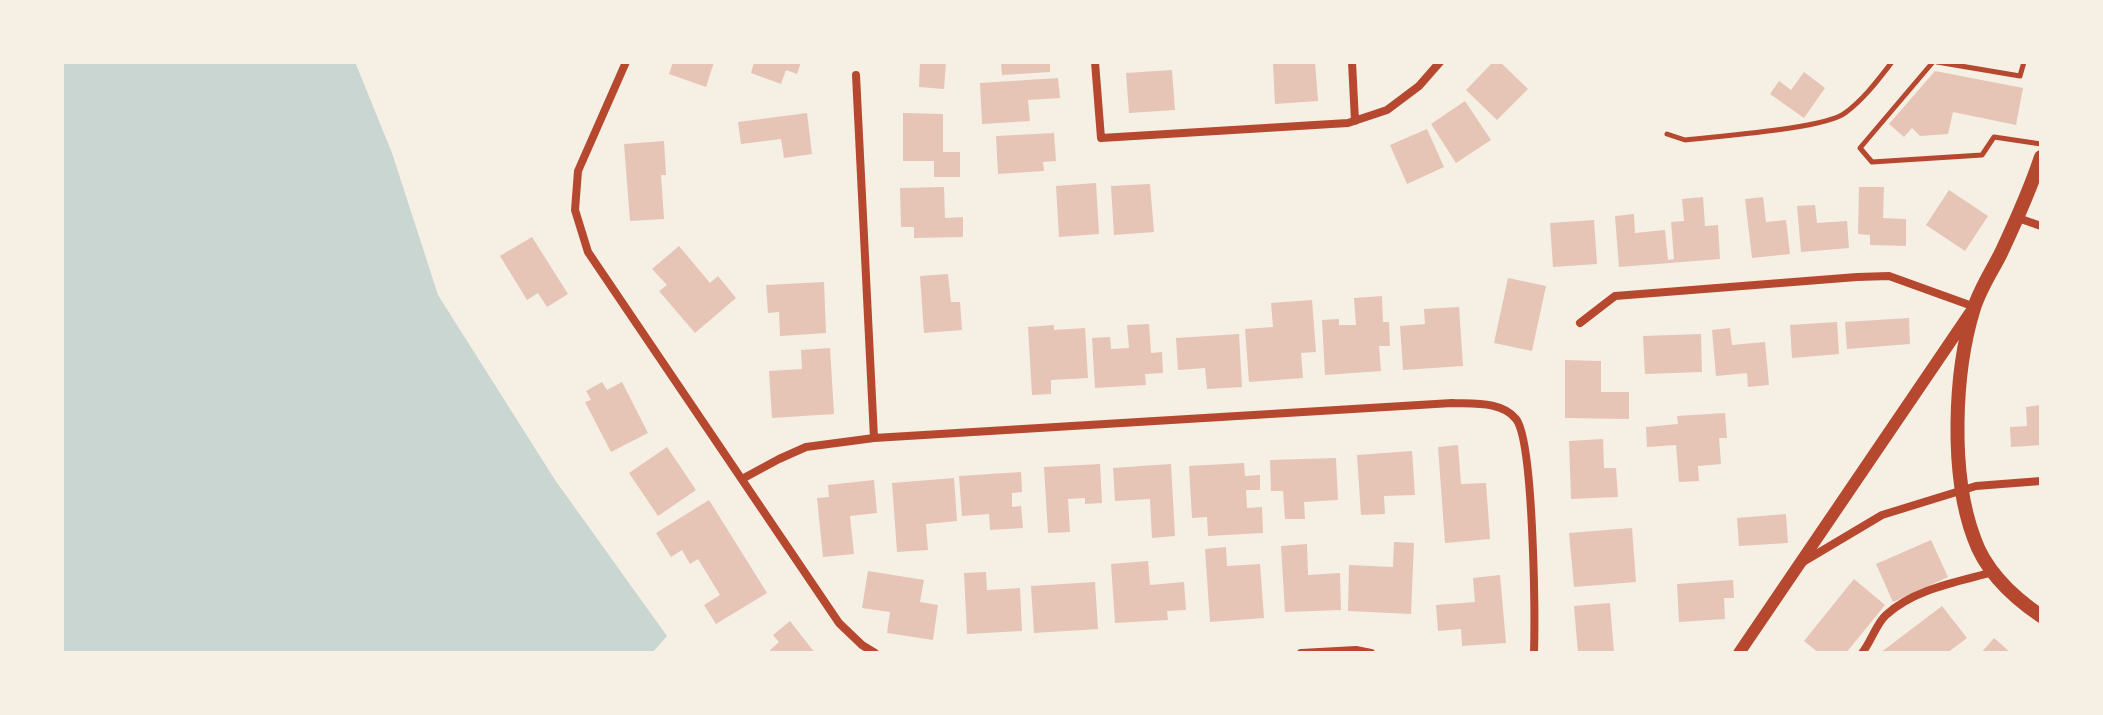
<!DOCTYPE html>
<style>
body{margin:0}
#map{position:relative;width:2103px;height:715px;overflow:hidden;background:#f6efe4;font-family:"PT Sans Narrow",sans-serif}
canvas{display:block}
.frame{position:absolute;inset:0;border:64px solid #f6efe4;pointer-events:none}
</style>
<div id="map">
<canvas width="2103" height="715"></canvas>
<div class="frame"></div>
</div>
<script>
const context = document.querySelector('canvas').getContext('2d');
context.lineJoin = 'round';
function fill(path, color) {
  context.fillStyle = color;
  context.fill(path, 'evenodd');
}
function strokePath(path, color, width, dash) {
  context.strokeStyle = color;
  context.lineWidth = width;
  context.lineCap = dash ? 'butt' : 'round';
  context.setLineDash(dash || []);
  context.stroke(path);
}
fill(new Path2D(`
 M62,62h293l37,91 46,142 117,185 112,156 -15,17h-590z`), '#c9d6d2');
fill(new Path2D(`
 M673,62h41l-8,25 -37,-13z
 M754,62h47l-4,12 -11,-4 -5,14 -30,-11z
 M920,62h26l-2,27 -25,-2z
 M1001,62h49v10l-48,3z
 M1315,62l3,39 -43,3 -2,-40z
 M1493,62h7l28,27 -31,31 -31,-30z
 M1172,70l3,40 -46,3 -3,-40z
 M1935,71l88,17 -7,37 -63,-13 -5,22 -28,2 -8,-8 -8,9 -15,-13z
 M1804,72l21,16 -21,30 -34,-24 9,-13 12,9z
 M1058,78l2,20 -32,2 2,21 -48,3 -2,-41z
 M1465,101l26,39 -35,23 -25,-39z
 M807,113l5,41 -28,4 -3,-19 -40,5 -3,-22z
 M903,113l40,1v38h17v25h-26v-16h-31z
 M1427,129l17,38 -37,17 -17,-39z
 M1054,133l2,28 -13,1 1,9 -46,3 -2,-38z
 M664,141l2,34h-5l3,44 -34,2 -6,-77z
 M1096,183l3,51 -40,3 -3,-51z
 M1150,184l4,48 -40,3 -3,-49z
 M944,187l1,31 18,-1v20l-49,1v-11h-13l-1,-39z
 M1859,187h25l-1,31 23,1v27l-36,-1v-10l-12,-1z
 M1949,190l39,26 -23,35 -39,-26z
 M1703,197l2,29 13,-1 2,34 -101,8 -4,-51 19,-2 1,19 30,-3 3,30 6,-1 -3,-37 13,-1 -2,-22z
 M1763,197l3,25 20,-2 4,34 -38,4 -7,-59z
 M1815,205l2,18 30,-2 2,27 -48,4 -4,-46z
 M1594,220l3,44 -44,3 -3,-44z
 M532,237l36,57 -21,13 -9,-14 -11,7 -27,-44z
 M679,246l31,37 8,-7 18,22 -41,35 -36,-42 8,-6 -15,-16z
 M948,274l3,28h9l2,28 -38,3 -4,-57z
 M1508,278l38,8 -14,65 -38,-8z
 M824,282l2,51 -46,3 -1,-24 -11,1 -2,-28z
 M1382,296l1,26h6l1,24h-11l2,25 -56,4 -3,-55 17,-1v6h17l-2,-27z
 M1312,300l4,52 -15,1 2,25 -54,4 -4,-53 28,-2 -2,-24z
 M1459,307l4,59 -60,4 -3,-44 25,-2 -1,-15z
 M1909,318l1,26 -63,5 -2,-27z
 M1837,322l2,32 -47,4 -2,-33z
 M1149,324l2,29 11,-1 1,21 -18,1 1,11 -51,3 -3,-50 18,-1 1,12 18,-1 -2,-23z
 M1054,325v5l31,-2 3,50 -37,2v14l-19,1 -4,-68z
 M1730,328l2,17 33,-3 4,43 -21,2 -1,-14 -31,3 -4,-46z
 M1239,334l3,53 -35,2 -2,-21 -27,2 -2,-32z
 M1701,334l1,38 -57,2 -2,-38z
 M830,348l4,66 -62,4 -3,-47 33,-2 -1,-19z
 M1565,360l36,1v31h28v27l-64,-1z
 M602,382l5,8 15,-8 26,51 -37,19 -26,-50 6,-2 -5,-9z
 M2041,405v40l-30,2 -1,-20 17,-1 -1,-19z
 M1725,413l2,25h-8l2,26 -23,2 1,15 -20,1 -3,-37 -29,2 -1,-20 32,-3 -1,-8z
 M1603,439l1,29h12l2,29 -47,2 -2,-58z
 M1458,445l3,39 25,-1 4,56 -45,4 -7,-96z
 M667,447l29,43 -38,26 -29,-43z
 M1412,451l3,44 -31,1 1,18 -24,1 -4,-60z
 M1336,458l2,42 -34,2 1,17h-20l-2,-28h-12l-1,-31z
 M1244,463l1,13 15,-1v15h-14l1,18 15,-1 1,26 -55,3 -1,-19 -15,1 -3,-52z
 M1100,464l2,39 -17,1v-6l-17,1 2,33 -22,1 -4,-66z
 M1171,464l4,72 -23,2 -2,-39 -35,2 -2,-33z
 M1021,472l1,20 -10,1v14l9,-1 2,22 -33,2 -1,-16 -27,2 -3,-40z
 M954,478l3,43 -31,3 2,26 -31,2 -5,-69z
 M874,480l3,33 -27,3 4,38 -31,3 -6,-59 12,-1 -1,-12z
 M709,500l58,93 -51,31 -12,-19 16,-10 -22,-36 -8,5 -8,-14 -11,7 -15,-24z
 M1786,514l2,29 -49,3 -2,-28z
 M1632,528l4,54 -62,5 -5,-54z
 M1931,540l17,37 -55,25 -17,-38z
 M1394,542l20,1 -3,71 -63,-3 1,-46 44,2z
 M1307,544l1,31 32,-2 1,37 -56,2 -4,-66z
 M1226,547l1,19 33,-2 4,54 -54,4 -5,-73z
 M1148,561l2,24 34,-3 2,28 -19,1 1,9 -53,3 -4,-59z
 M868,571l56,9 -4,22 18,3 -5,35 -46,-7 3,-21 -28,-4z
 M986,572l1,18 33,-2 2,43 -55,3 -3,-61z
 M1500,575l6,68 -44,3 -1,-17 -23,2 -2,-26 39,-3 -2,-24z
 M1854,579l31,26 -39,48h-27l-15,-12z
 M1733,580l1,18h-10l1,21 -46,3 -2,-38z
 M1095,582l3,47 -64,4 -3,-47z
 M1610,603l4,50h-36l-4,-47z
 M1942,606l25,32 -20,15h-67z
 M790,621l25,32h-43l-2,-3 9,-8 -6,-7z
 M1994,638l17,15h-30z`), '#e6c5b7');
strokePath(new Path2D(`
 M1933,62l-73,86 12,14 110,-7 12,-18 47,7
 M1937,62l83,14 4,-14
 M1667,134l18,6c32,-4 139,-11 160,-27 19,-14 33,-33 47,-51`), '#b5482f', 5);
strokePath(new Path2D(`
 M626,62l-48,109 -3,39 13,42 251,371 23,22 13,8
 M1095,62l6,76 247,-15 39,-13 32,-24 21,-24
 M1352,62l3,59
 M856,75l18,363
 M2018,218l23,8
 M1580,323l35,-27 242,-19 32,-1 86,31
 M742,479l37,-20 27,-12 68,-9 578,-35c21,1 50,-2 64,16 18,23 19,197 18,234
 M1803,562l79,-47 94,-29 65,-5
 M1301,653l55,-3 15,3
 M1862,653c9,-11 14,-29 24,-38 28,-26 71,-33 107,-43`), '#b5482f', 8);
strokePath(new Path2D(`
 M1739,653l231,-340`), '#b5482f', 12);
strokePath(new Path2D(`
 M2041,157c-11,33 -25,64 -40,96 -9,18 -21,36 -27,55 -20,64 -24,166 0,230 11,32 39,59 67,78`), '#b5482f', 14);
</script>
